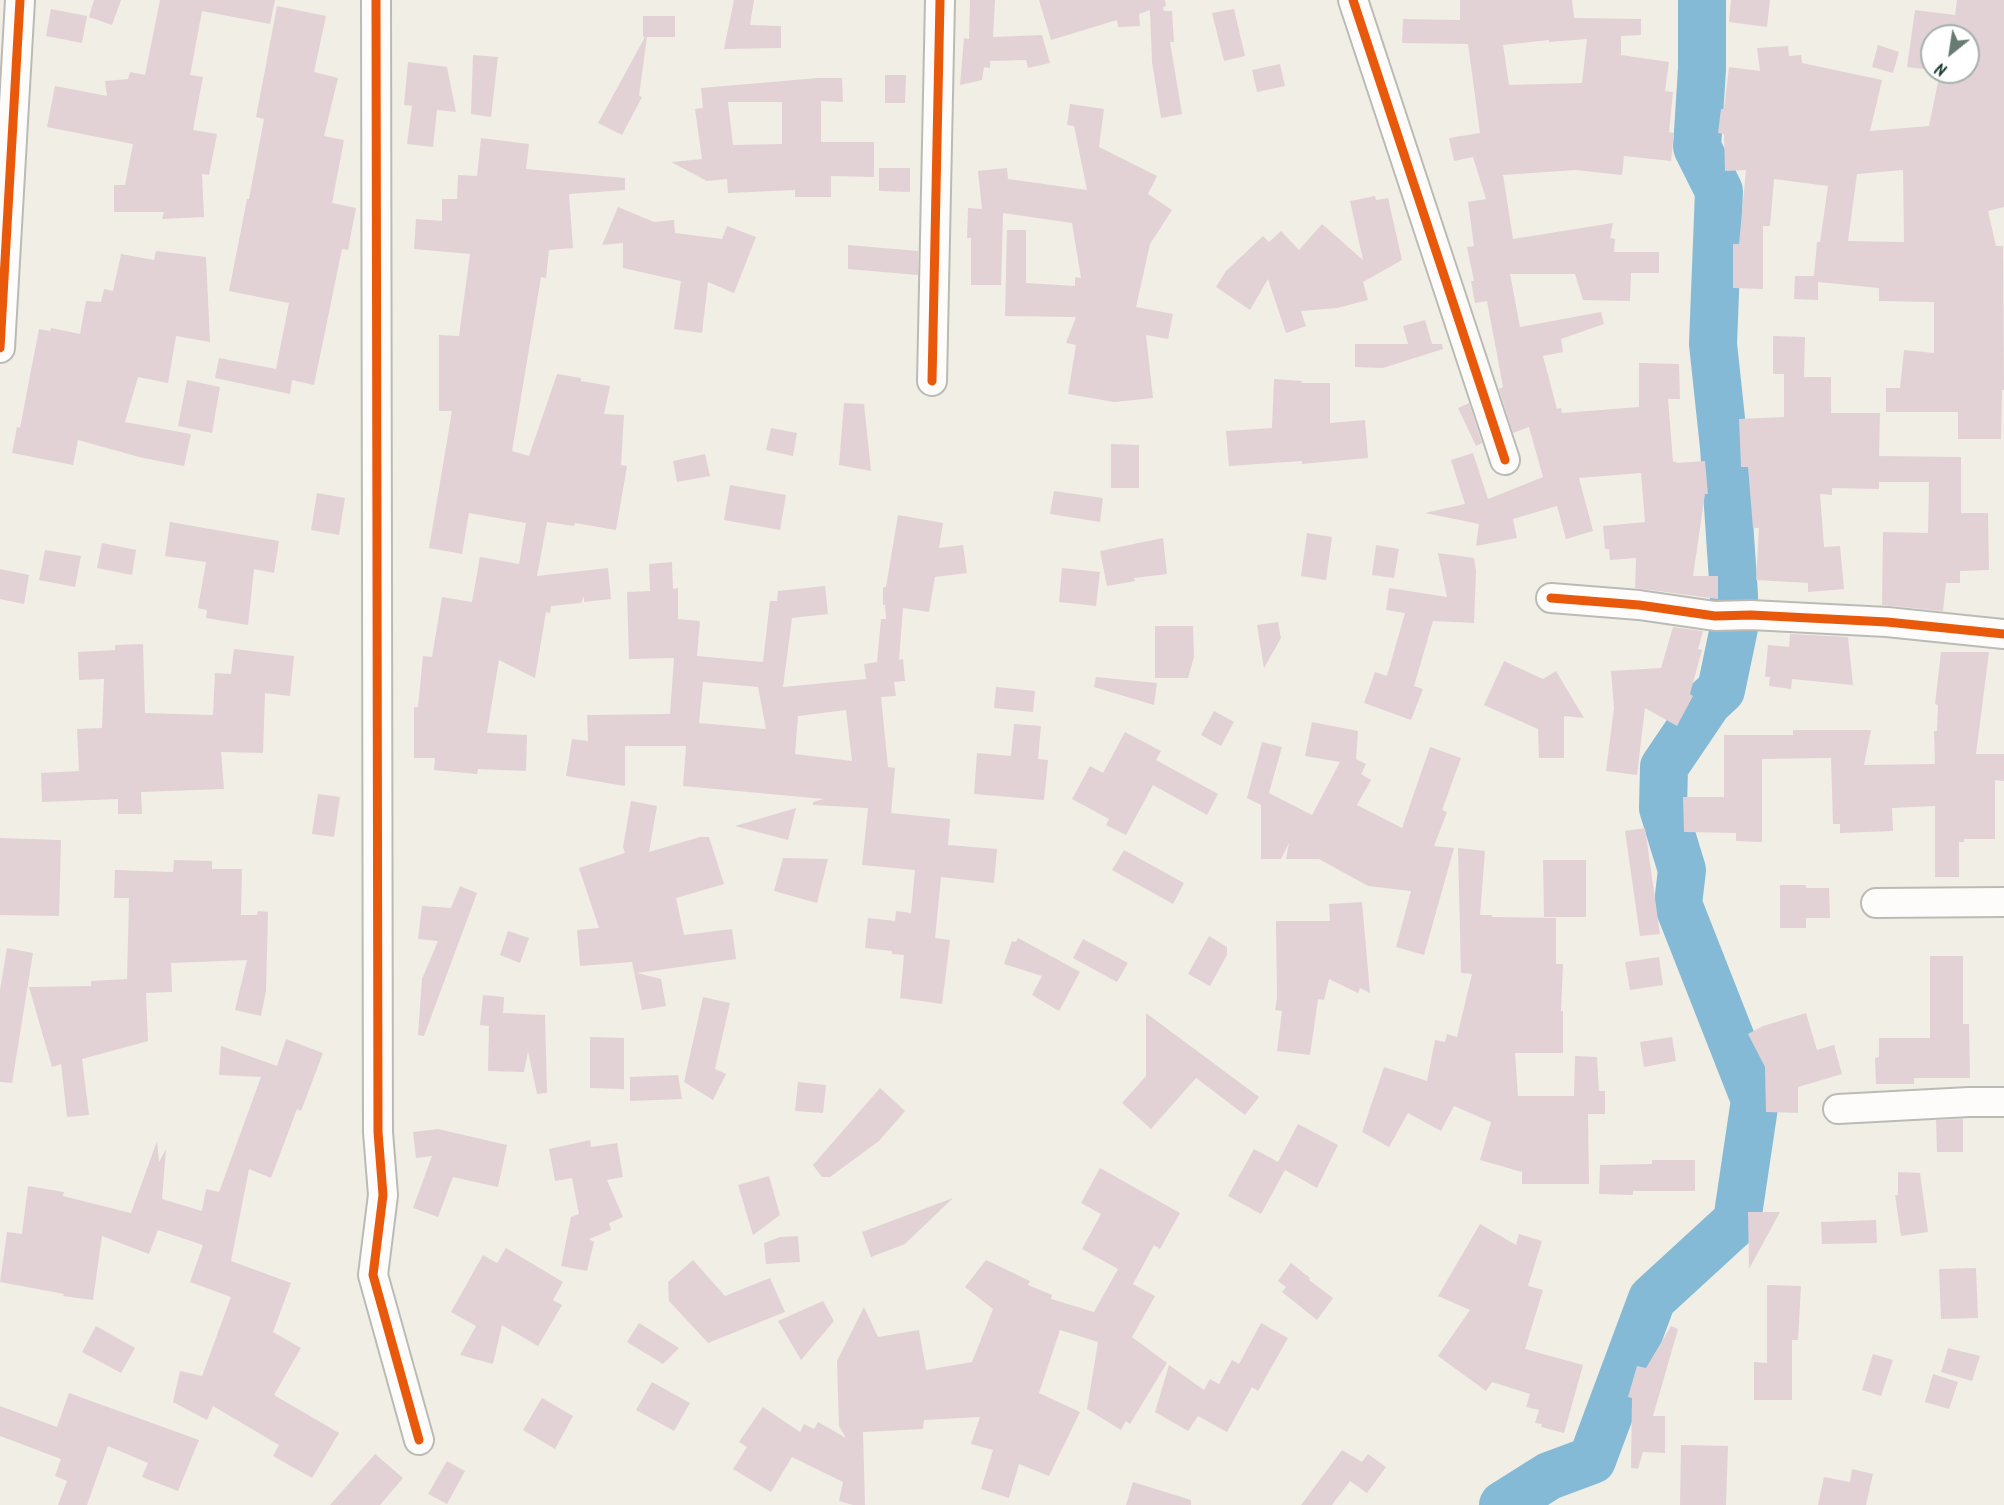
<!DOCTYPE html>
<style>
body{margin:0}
#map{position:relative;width:2004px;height:1505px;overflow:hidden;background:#f1eee5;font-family:Kalam,sans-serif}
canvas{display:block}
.north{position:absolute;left:1920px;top:24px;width:60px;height:60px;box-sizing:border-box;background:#fff;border:2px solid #a5b1ae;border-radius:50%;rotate:210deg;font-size:16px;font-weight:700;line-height:24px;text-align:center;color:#1f3d34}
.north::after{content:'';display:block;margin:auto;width:21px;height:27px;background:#687b72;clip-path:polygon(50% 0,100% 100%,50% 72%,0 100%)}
</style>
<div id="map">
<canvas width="2004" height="1505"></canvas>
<div class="north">N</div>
</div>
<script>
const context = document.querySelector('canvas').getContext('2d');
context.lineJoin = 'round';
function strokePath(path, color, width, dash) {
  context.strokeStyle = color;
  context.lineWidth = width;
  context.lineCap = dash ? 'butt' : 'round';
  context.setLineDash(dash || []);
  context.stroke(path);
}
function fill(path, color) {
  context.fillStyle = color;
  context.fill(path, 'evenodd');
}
strokePath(new Path2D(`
 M1503,1505l46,-29 43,-16 60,-161 85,-78 18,-121 -77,-196 4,-34 -19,-62 1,-41 44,-65 13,-12 13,-62v-33l-10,-148 -11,-103 6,-153 -22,-44 5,-78v-69`), '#84bad6', 48);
fill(new Path2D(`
 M94,0h27l-9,25 -23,-8z
 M160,0h115l-5,24 -68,-13 -12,64 13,2 -10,53 24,4 -8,41 -7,-1 2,43 -42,2 2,-7h-50v-27h11l8,-41 -86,-17 8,-41 52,10 -2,-15 23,-2 2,-7 15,3z
 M734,0h20l-4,25 31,1v22l-57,1z
 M970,0h25l-2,37 49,-2 8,28 -22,5 -2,-8 -36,1v7l-6,-1 -2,13 -22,5 4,-47 5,1z
 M1039,0h126l1,6 -3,1 1,4h8l2,31h-4l12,72 -21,4 -9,-56 -2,-52 -11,4 1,12 -22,1 -1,-7 -66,20z
 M1460,0h112l2,18 67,1v16l-20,1v19l48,7 -4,29 8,1 -4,40 5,1 -3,28 -47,-5 -2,19 -47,-5 -72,5 10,64 100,-16 -3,15 5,1 -1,13h45v21h-28l-1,28 -47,-1 -8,-26h-65l10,53 81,-15 3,12 -43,15 2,13 -20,4 14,53 4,-1 1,5 77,-6v-44l40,1 1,35h-12l5,63 3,-1v2l29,-2 3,33h-3l-12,82h25v23l-83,-11 1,-30 -26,2 -1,-11h-4l-2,-23 42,-4 -4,-49 -62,5 14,53 -27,8 -9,-33 -44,13 4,19 -41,8 3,-22 -54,-11 40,-9 -14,-44 22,-7 15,46 55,-22 -14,-50 -16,6 -14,-44 4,-2 -16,-86 -12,2 -4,-22h3l-7,-34 7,-1 -6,-44 18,-3 -13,-42 -19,4 -5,-23 31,-5 -12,-89 -66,-1 1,-24 57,1zM1587,39l-5,44 -73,2 -6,-40 46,-5v2z
 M1731,0h39l-3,27 -38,-5z
 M1957,0h47v207l-16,4 8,35h7l1,144h-2l-1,49h-43v-27h-72v-24h14l4,-38 30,3v-51l-55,-1v-13l-61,-6v18l-24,-1 1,-23h19l3,-34h3l8,-56 -54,-7 -4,47h-7v63l-30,-1v-44h6l7,-74 -21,1 -1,-37 -6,-1 3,-24h3l5,-42 31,4 -3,-23 31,-2 1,10 12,-1 1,8 80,17 -12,51 59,-5 11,-54h28v-36h-36v34l-25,-3 8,-57 40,5zM1903,170l1,72 -56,-1 9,-67z
 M277,6l49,10 -12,56 24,6 -14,58 20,4 -12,63 24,5 -8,42 -6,-1 -28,136 -22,-5 -2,14 -75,-16 4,-20 57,11 13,-66 -60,-12 18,-92h2l15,-80 -8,-2z
 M51,9l36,7 -5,27 -36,-7z
 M1234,9l11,47 -21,5 -12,-48z
 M643,16h32v21h-28l-8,59 3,1 -20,38 -24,-12 47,-86h-2z
 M1878,45l21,7 -6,21 -21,-6z
 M473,55l25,2 -7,60 -20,-3z
 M408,62l39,5 9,45 -19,-2 -4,37 -26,-3 5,-38 -8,-1z
 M1280,64l5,22 -28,6 -5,-22z
 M885,75h21l-1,28h-20z
 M818,78h24l1,24 -22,-1v41h53v35l-43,-1v21h-36v-7l-67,3 -1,-14 -20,2 -36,-19 31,-3 -7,-50 8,-1 -2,-20zM728,102h54v42l-49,1z
 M1070,104l34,5 -5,38 58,29 -9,18 24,16 -22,34 -14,63 37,7 -5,25 -22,-4 7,63 -39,4 -46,-8 8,-49 -10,-2 10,-26 -71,-1 2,-86h19v53l49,3v-9l6,1 -9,-55 -69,-10 -2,72h-30v-47h-4l1,-30 14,1 -4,-38 29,-3 1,11 79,11 -13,-64 -7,-1z
 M481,138l48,6 -3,25 99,9v12l-56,4 4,54 -24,2 -3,28 -5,-1 -29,174 17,5 28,-82 24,4v3l29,5 -6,28 20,1 -3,50 6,1 -11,64 -41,-7 -1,3 -27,-4 -10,54 71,-8 3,31 -27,3v-6l-3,7 -30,3 -1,7 -4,-1 -11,66 -36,-18 -12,73 40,2 -1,36 -48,-2 -1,5 -43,-4 1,-12h-21v-51h4l5,-51 9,1 10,-60 30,5 8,-45 39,7 7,-41 -57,-10 -7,41 -33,-6 23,-137h-13v-76l20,1 11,-82 -56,-5 2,-30 26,2v-22h15l1,-24 19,1z
 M879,168h31v24l-31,-1z
 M1375,196l1,4 12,-2 14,62 -39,22 5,18 -31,8 -36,3 5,15 -20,7 -18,-54 -18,31 -34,-23 10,-16 37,-35 6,6 12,-11 18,19 23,-26 41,36 -13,-59z
 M618,207l36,15 20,-2 1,13 47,6 5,-13 29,11 -22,56 -26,-11 -6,51 -28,-4 7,-48 -58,-13v-25l-21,2z
 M848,245l70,6v24l-70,-6z
 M156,251l50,6 4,85 -34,-6 -8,47 -30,-6 -13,45 66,12 -7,32 -45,-9 -61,-17 -5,25 -61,-12 5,-26 3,1 19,-99 11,2 1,-3 29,6 6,-33 15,1 3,-13 9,2 8,-37 33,6z
 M1425,320l7,24h10l1,5 -60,19 -28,-1v-23h53l-5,-18z
 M1773,336l32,1 -1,40h27v36h49l-1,43 82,1v56h27l1,57 -29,1v12h-14l-3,28 -61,-6 1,-73 45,1 1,-51h-50v7l-47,-1v7l-12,-1 4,53 16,-1 4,43 -36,3v-9l-52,-3 3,-52h-6l-5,-61h-7l-2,-48 45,-2v-43h-11z
 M1274,379l28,2 -1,2h29v40l35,-3 3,38 -66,6v-3l-73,5 -3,-35 46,-3z
 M187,380l33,7 -8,46 -34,-7z
 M844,403l20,1 7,67 -32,-6z
 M1469,403l13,40 -6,3 -18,-38z
 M771,428l26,5 -4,23 -27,-6z
 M1111,444l28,1v43h-28z
 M705,454l5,22 -33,6 -4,-21z
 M730,485l56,10 -6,35 -56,-10z
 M1054,491l49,7 -3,24 -50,-8z
 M317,493l28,5 -6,37 -28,-5z
 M898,515l45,8 -4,25 24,-3 4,28 -32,4 -6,35 -26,-4 -4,52 4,-1 2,22 -11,1 2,14 -15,1 7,70 7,1 -4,45 59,6 -2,26 49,4 -3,34 -53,-6 -6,61 15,2 -8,64 -42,-6 4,-43 -12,-1v-3l-27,-3 3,-30 27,3 1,-10 15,2 4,-43 -53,-5 6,-57 -55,-3v-3l11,-3 -141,-13 3,-40h-61v40l-59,-10 6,-37 16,2 -1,-26 83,-1 4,-56 -45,1 -2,-67 23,-1 -1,-27 23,-2 1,27 5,-1v31l22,2 -3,35 66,6 7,-61h7l1,-10 47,-5 3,28 -36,4 -9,69 83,-8 -2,-15 13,-2 4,-43h5l-1,-14h-2v-18h3zM703,682l55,5 8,42 -67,-6zM846,710l6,51 -57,-7 3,-38z
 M170,522l109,19 -5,32 -20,-4 -6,56 -42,-7 1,-8 -9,-2 8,-46 -41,-6z
 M1307,533l25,4 -6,43 -25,-4z
 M1163,538l4,36 -33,4 1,3 -28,5 -7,-35z
 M102,543l34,7 -4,25 -35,-7z
 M1376,545l23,4 -5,29 -22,-3z
 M45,550l36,6 -6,31 -36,-7z
 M1438,553l36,5 2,13 -2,52 -41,-2 -19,65 9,3 -12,31 -47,-17 11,-31 12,4 18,-63 -19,-3 3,-22 58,9z
 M1062,568l38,4 -4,34 -37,-4z
 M0,569l29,6 -5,29 -24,-5z
 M1278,622l3,16 -17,30 -7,-43z
 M1155,626h38l1,31 -6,21h-33z
 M1673,627l30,4 -5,18 4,1 -12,44 3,2 -16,30 -32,-18 -8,67 -31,-4 8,-63 -3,-37 50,-3z
 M1790,634l58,3 5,48 -61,-6 -1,10 -22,-3 1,-9h-5l3,-32 21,2z
 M143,644l2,69 68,2 2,-42 16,1 3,-25 60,7 -4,40 -25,-3 -2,60 -42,-1 3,37 -83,3 1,22h-24v-15l-76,3 -1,-29 38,-2 -2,-42 25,-1 2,-49 -25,1 -1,-28 37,-2v-5z
 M1941,652h48l-13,102h28v27l-9,-1v59h-31v3h-5v35h-24v-71l-43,2 1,23 -53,2v-9h-7l-2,-66 -69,1v83l-26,-1v-8l-52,-1 -1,-35h41v-62h69v-5h78l-7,35 71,-1 -1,-33h3l1,-26 -3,-1z
 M1504,661l39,18 13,-8 28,47 -20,-2v42h-25l-1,-29 -54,-24z
 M1096,677l61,6 -3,22 -60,-18z
 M996,687l39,4 -2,21 -39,-4z
 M1214,711l20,11 -13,24 -20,-11z
 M1312,722l46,9 -2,28 10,5 -5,10 10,6 -14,25 45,23 28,-81 31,11 -19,52 5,2 -13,34 20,2 -30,107 -28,-8 15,-56 -43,-5 -49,-27h-33l3,-16 -8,16h-20v-54l-14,-7 15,-56 20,5 -13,46 43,22 28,-53 -35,-6z
 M1014,724l27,2 -3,33 10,1 -4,40 -70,-6 3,-41 34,3z
 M1125,732l36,19 -5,9 62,34 -11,21 -54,-30 -27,50 -20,-10 3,-6 -37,-20 18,-33 13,7z
 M318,794l22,3 -6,40 -22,-3z
 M631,801l26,5 -8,46 51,-15h9l15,47 -48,14 8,37 48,-6 4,30 -99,14 24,6 5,27 -24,4 -10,-48 -52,4 -3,-36 22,-2 -20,-60 46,-15 -2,-6z
 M796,808l-8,32 -53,-14z
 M1645,828l15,106 -20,2 -15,-105z
 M0,838l61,2 -2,76 -59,-1z
 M1458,848l27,3 -5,64h12v2l64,1v46h7l-2,47h2v42h-48l3,43h56l1,-40 22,1 2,34h6v23h-17l1,70h-67v-12l-42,-12 11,-38 -37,-16 -13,25 -33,-18 -19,34 -27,-15 22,-65 43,14 8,-41 10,2 2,-8 10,3 15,-63 -11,-1z
 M1124,850l60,33 -11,21 -61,-34z
 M783,858l45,1 -11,44 -43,-12z
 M174,860l38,1v8h30l-1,46h16l1,-4 10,1 -2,79 -5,25 -26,-6 12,-50 -76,3 1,29 -26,1 2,48 -66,18 7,56 -22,2 -6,-53 -9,3 -23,-80 62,-1v-5l36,-2 2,-81h-15l1,-28 58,2z
 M1543,860h43v57h-42z
 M1780,885h26v3h23l1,30h-24v10h-26z
 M460,886l17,7 -53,143 -6,-1 4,-56 16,-38 -20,-2 4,-33 29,2z
 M1362,902l8,91 -10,-5 -2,5 -29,-14 -5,21 -6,-1 -8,56 -33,-4 5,-40 -7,-1 2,-12 -1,-77h54l-1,-17z
 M508,931l21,7 -9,25 -20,-8z
 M1209,936l18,11v8l-17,31 -22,-12z
 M1018,938l62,34 -21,39 -27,-16 10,-19 -38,-12 8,-23 4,1z
 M1083,939l45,24 -11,19 -44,-24z
 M7,948l26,5 -21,130 -12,-1v-92z
 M1930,956h33v68h6l1,54h-56v6h-38l-1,-26 4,-1v-19h51z
 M1659,957l4,28 -33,5 -5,-28z
 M483,995l21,2 -1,16 42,2 2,78 -10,1 -9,-43 -4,21 -36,-1 1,-45 -9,-1z
 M703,997l27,6 -15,66 11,5 -13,26 -29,-18z
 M1146,1013l113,84 -14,18 -49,-37 -45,51 -29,-26 24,-27z
 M1806,1013l11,37 17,-5 8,29 -44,13v26l-32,-1 -1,-45 -17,-33 15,-8z
 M590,1037l34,1v51l-34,-1z
 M1672,1037l4,24 -32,6 -4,-25z
 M286,1039l37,14 -22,58 -4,-2 -26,69 -22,-9 -18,92 60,22 -18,49 28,16 -27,47 65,38 -27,45 -39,-22 6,-11 -66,-39 -6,14 -34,-18 7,-31 22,5 29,-79 -41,-15 13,-37 -45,-15 -9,24 -47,-18 -9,64 -30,-4 1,-2 -64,-12 7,-50 15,2 6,-48 36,6 -1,4 68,17 26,-72 2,21 7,-13 -4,50 40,12 4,-22 13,3 42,-115 -42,-2 2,-29 56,20z
 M678,1075l4,24 -52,2v-24z
 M798,1082l28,3 -3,28 -28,-2z
 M880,1088l25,23 -26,30 -49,36h-8l-9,-12z
 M1963,1119v33h-26l-1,-32z
 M1298,1124l40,21 -21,43 -32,-18 -24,44 -33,-18 26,-47 24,13z
 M438,1129l69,16 -9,42 -45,-10 -15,40 -25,-9 19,-52 -16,2 -3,-26z
 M590,1140l1,7 26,-4 6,34 -16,3 16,37 -14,6 2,7 -22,9 5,3 -7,29 -26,-5 10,-49 8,-3 -7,-36 -17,3 -6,-32z
 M1652,1160h43v31h-62v4l-34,-1 1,-29 52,-1z
 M1100,1168l80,45 -20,36 -6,-4 -21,39 22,12 -23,41 35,26 -37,61 -4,-3 -5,9 -34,-21 11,-67 -38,-12 -21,63 41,19 -31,64 -30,-12 -10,34 -28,-9 12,-39 -22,-6 9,-27 -56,3 -1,9 -60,3 2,73h-12l-14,-4 4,-19 -51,-25 -21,35 -38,-23 14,-22 -8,-5 24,-35 37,25 4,-8 10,5 4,-7 28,16 -7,-12 -2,-65 27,-54 14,30 41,-7 7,40 46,-8 21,-53 -28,-22 21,-27 44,21 -2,4 24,10 -1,4 43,13 24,-43 -36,-20 19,-35 -20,-11z
 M1898,1172l22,1 8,59 -27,4 -6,-41h3z
 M769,1176l11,39 -27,20 -15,-50z
 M953,1198l-48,46 -34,13 -9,-25z
 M1748,1212h32l-31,57z
 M1876,1220l1,23 -55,1 -1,-22z
 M1480,1224l36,21 3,-11 23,7 -14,45 15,4 -18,59 58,16 -19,68 -23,-6 1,-3 -7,-1 4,-13 -13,-3 4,-13 -38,-12 -6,9 -48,-35 32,-46 -32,-14z
 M798,1236l2,26 -34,2 -2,-21 16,-6z
 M506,1248l57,34 -10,18 9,5 -24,41 -36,-21 -9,39 -33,-9 16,-29 -25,-14 32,-57 14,8z
 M693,1260l32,36 45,-18 15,34 -77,31 -39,-42 -1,-19z
 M1291,1263l19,15 -1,2 24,18 -16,22 -35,-28 4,-5 -8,-6z
 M1976,1268l2,50 -37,1 -2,-50z
 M1767,1285l34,1 -3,54h-6v60h-38v-38l13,1z
 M823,1301l11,20 -33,39 -23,-39z
 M639,1323l40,25 -16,16 -36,-22z
 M1261,1323l27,15 -30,53 -6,-4 -25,45 -29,-16 -10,15 -33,-19 14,-47 35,25 6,-11 9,5 13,-24 7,4z
 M96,1326l39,22 -14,25 -39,-21z
 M1671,1326l7,3 -25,87h12v37l-22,-1 -5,17 -7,-1 1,-70 -4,-1 9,-31 9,2z
 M1948,1348l32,8 -8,25 -31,-9z
 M1873,1354l20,6 -12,36 -19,-6z
 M1933,1374l25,8 -9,27 -24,-7z
 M652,1382l38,21 -16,28 -38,-21z
 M69,1393l130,47 -21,51 -36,-14 6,-14 -40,-17 -21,59h-29l9,-24 -12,-5 6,-17 -61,-23v-30l57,21z
 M542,1398l31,18 -18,33 -32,-19z
 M1681,1445l47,1 -2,59h-46z
 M1342,1450l20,12 6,-8 18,13 -19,26 -17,-12 -18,24h-31z
 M375,1454l28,24 -23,27h-50z
 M447,1461l18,10 -18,33 -19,-10z
 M1852,1469l21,5 -7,31h-48l6,-28 26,5z
 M1133,1482l58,18v5h-65z`), '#e2d2d6');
const minor = new Path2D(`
 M376,0l2,1132 5,63 -10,80 46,165
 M1353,0l152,460
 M0,348l20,-348
 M932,381l8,-381
 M1551,598l88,7 76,11 36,-1 136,7 117,12
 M1876,903l128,-1
 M1838,1109l131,-7h35`);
strokePath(minor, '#bbbbb5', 32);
strokePath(minor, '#fdfcfb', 28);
strokePath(new Path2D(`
 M376,0l2,1132 5,63 -10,80 46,165
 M1353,0l152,460
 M0,348l20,-348
 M932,381l8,-381
 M1551,598l88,7 76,11 36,-1 136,7 117,12`), '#e8590c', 9);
</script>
